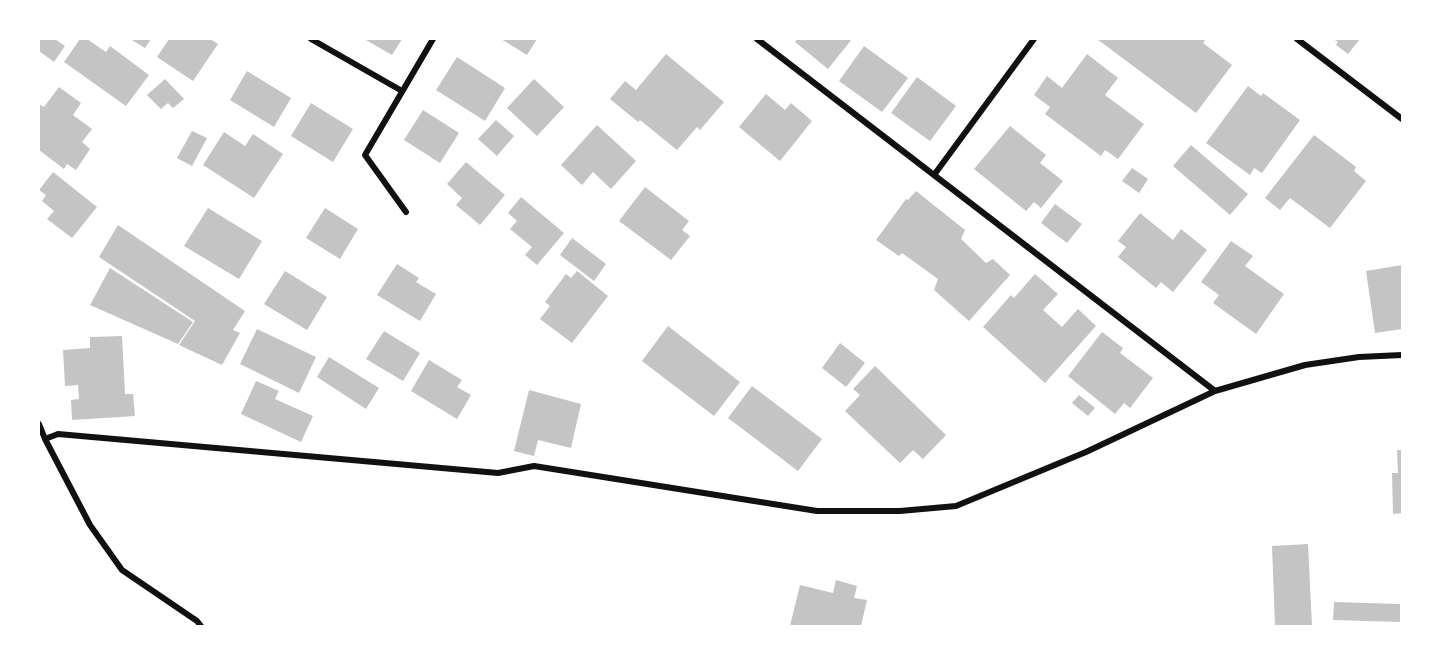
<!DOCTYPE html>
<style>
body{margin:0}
#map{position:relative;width:1441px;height:665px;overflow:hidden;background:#fff;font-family:Commissioner,sans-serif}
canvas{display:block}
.frame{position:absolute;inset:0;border:40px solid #fff;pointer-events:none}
</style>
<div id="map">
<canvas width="1441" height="665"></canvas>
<div class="frame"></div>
</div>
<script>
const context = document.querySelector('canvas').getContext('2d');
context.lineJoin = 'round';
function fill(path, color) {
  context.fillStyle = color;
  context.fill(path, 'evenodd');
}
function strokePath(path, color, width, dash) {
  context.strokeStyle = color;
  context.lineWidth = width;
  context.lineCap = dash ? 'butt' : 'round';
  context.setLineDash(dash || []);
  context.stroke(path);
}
fill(new Path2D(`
 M39,39h16l10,7 -11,16 -15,-11z
 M80,39h7l19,13 4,-6 39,29 -23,31 -62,-44z
 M130,39h21l-6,9z
 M169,39h41l8,5 -25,37 -36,-24z
 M364,39h38l-10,16z
 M501,39h36l-10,16z
 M797,39h55l-24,30 -33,-27z
 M1097,39h109l-3,4 29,22 -36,48z
 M1333,39h27l-12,15 -12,-9 2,-3z
 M864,46l44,32 -26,34 -43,-31z
 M666,54l58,48 -24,28 -3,-3 -20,23 -37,-30 -2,2 -28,-23 15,-18 11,9z
 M1087,54l31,24 -13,17 39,29 -26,35 -13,-9 -4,6 -56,-42 5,-7 -16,-12 13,-19 15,12z
 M457,57l48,31 -20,33 -49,-31z
 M247,71l44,27 -17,29 -44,-27z
 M917,77l39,29 -26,35 -39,-28z
 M165,79l19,20 -11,9 -5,-5 -7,6 -14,-14z
 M534,79l30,28 -27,29 -30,-28z
 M1248,86l13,10 2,-3 37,27 -38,53 -8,-5 -4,7 -44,-32z
 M59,87l22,16 -8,12 19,14 -10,13 8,7 -14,21 -9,-6 -3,5 -25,-19v-46l5,3z
 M766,94l19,16 6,-7 21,18 -32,40 -41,-34z
 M311,103l42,26 -20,33 -42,-26z
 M423,110l36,23 -19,30 -36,-23z
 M496,120l18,16 -17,20 -19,-17z
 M597,125l39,36 -25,28 -18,-17 -11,13 -21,-20z
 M1010,126l36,29 -6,8 23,18 -22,27 -7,-6 -8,9 -52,-42z
 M192,131l15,7 -15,28 -15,-8z
 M224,132l21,14 8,-12 30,20 -29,44 -51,-33z
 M1314,135l42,32 -2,4 12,10 -36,47 -40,-30 -10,12 -15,-12z
 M1191,145l57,49 -18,21 -57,-49z
 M466,162l39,33 -25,30 -24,-20 6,-7 -15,-14z
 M1132,168l16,11 -9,14 -17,-12z
 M53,172l44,35 -25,31 -25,-19 7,-8 -12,-10 4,-6 -7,-5z
 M645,187l44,34 -7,9 8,6 -19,24 -52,-39z
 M916,191l49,39 -4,9 25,24 7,-4 17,16 -41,46 -35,-31 4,-11 -36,-26 -3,3 -23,-16 30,-41 2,1z
 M521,197l43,36 -27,32 -12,-10 7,-8 -22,-18 7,-8 -9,-8z
 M1055,204l27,20 -15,19 -26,-20z
 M208,208l54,33 -23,38 -55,-33z
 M325,208l33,21 -18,30 -34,-21z
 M1140,213l33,27 8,-11 26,21 -34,42 -12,-10 -5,6 -38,-31 8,-10 -8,-6z
 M118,225l127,86 -12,19 7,3 -18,32 -43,-20 16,-24 -96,-64z
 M572,238l34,26 -12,17 -34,-26z
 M1231,241l22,15 -8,10 39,28 -28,40 -43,-31 6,-8 -18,-13z
 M397,264l22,14 -3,4 20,12 -16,27 -43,-26z
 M1402,265v64l-27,4 -9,-62z
 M110,268l83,54 -15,22 -88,-39z
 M285,271l42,26 -20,33 -43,-26z
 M577,271l31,25 -36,47 -32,-24 10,-13 -5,-4 21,-28 5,4z
 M1035,274l23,20 -15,16 19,17 16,-18 18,17 -51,57 -62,-56 28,-32 3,3z
 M668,326l72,56 -26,34 -72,-55z
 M257,329l59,28 -17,36 -59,-29z
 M384,331l36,22 -17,28 -37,-22z
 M1102,332l21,16 -3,5 33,25 -23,30 -6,-5 -9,11 -47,-38z
 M122,336l3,58h8l2,22 -63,4 -1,-20 8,-1 -1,-14 -13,1 -2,-36 27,-2v-11z
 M840,343l25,20 -19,24 -24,-19z
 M329,357l50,31 -13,21 -49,-32z
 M429,360l33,20 -5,7 14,8 -14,24 -46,-28z
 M875,366l71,69 -23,24 -10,-9 -13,13 -55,-52 15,-16 -7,-6z
 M256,381l23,10 -4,8 38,17 -12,26 -60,-28z
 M752,386l70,53 -24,32 -70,-53z
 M529,390l52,14 -10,44 -33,-8 -4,16 -20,-5z
 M1079,395l16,13 -7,8 -16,-13z
 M1397,450h5v63l-9,1 -1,-41h6z
 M1308,544l4,82h-37l-3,-80z
 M836,580l21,6 -3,12 13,2 -6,26h-71l10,-41 33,8z
 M1334,602l66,2v18l-67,-2z`), '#c4c4c4');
strokePath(new Path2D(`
 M311,39l91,52
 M757,39l458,352
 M1297,39l105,80
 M934,175l100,-136
 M406,212l-41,-57 68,-116
 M39,424l6,15 45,86 32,45 75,51 4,5
 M45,439l13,-5 440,39 36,-7 283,45h83l56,-5 130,-54 129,-61 90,-26 54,-8 43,-2`), '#111', 6);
</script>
